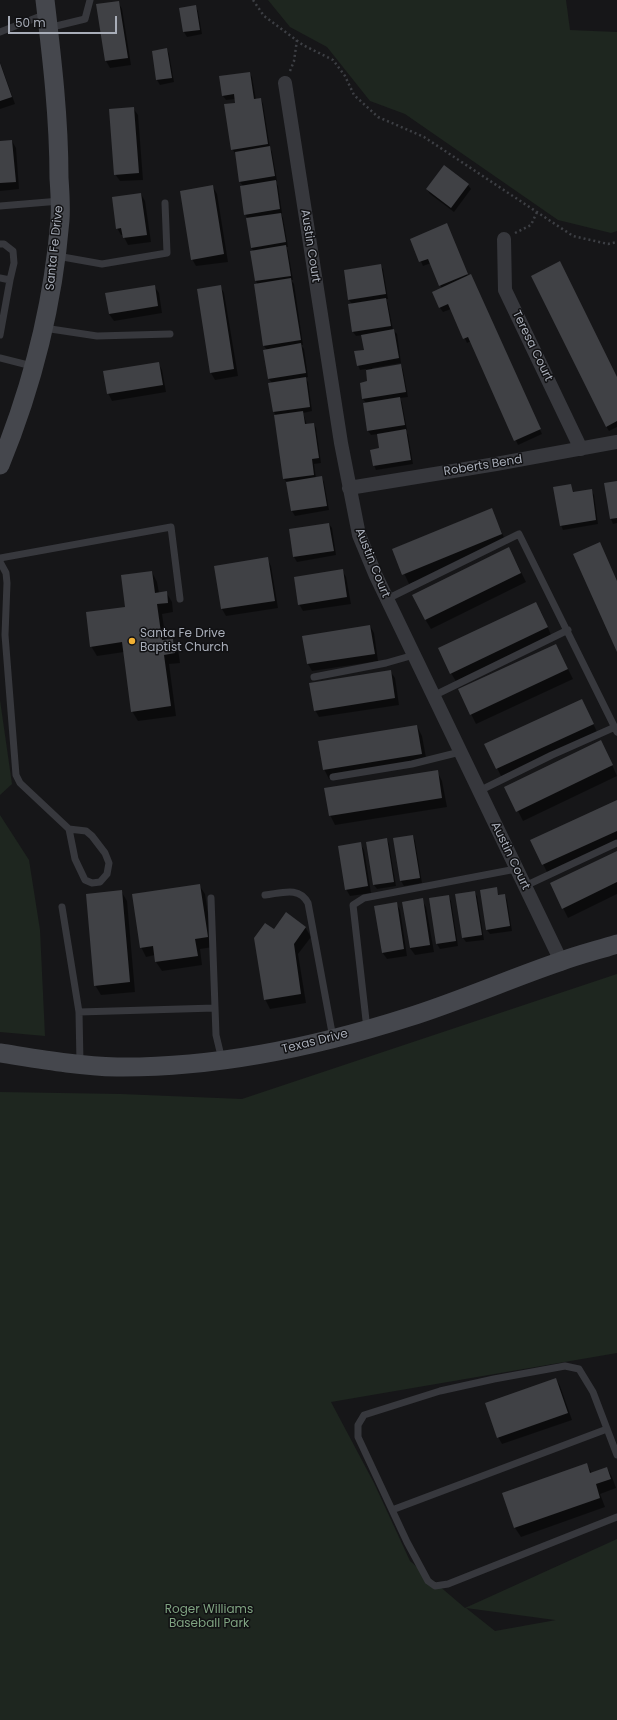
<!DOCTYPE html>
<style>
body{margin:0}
#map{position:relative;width:617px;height:1720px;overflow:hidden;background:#161618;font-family:Poppins,sans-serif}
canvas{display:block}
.scale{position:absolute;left:8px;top:16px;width:109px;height:18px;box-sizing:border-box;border:2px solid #a8adb8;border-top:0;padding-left:5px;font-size:12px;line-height:14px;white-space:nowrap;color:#a8adb8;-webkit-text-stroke:3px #111113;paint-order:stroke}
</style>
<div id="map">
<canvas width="617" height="1720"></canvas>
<div class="scale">50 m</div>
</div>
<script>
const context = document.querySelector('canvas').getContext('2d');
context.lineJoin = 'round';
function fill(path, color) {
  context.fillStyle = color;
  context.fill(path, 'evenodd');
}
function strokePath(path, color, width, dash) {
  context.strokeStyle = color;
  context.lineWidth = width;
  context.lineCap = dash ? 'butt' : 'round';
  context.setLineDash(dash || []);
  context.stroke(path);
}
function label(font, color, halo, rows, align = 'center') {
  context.font = font + ' Poppins,sans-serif';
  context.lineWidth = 3;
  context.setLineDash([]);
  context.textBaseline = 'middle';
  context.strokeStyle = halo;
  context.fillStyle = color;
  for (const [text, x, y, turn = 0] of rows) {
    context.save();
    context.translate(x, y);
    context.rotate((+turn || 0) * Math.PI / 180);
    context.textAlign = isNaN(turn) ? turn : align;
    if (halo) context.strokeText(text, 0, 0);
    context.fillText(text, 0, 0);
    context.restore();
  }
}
fill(new Path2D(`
 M268,0h298l4,30 47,2v199l-6,2 -53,-13 -153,-106 -35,-13 -43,-54 -37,-20z
 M0,700l12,84 -12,11z
 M0,815l29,45 11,70 5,106 -45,-4z
 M617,974v379l-286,49 43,81 36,78 55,47 152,-69v181h-617v-628l121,2 121,5zM466,1608l89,12h1l-61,11z`), '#1e261f');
fill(new Path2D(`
 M118,2l4,7 9,56 -21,3 -4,-7 -9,-56z
 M195,6l3,5 4,23 -15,3 -3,-5 -4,-23z
 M167,49l2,5 5,28 -14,3 -3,-5 -4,-29z
 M0,62l15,42 -15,5z
 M249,73l3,4 4,23 5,-1 2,5 7,44 2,4 5,29h-2l3,5 4,27 -1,1 2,4 5,29h-2l2,4 5,29h-2l3,4 9,61h-2l3,4 4,28 -3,1 3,4 4,29 -9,2 4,12 7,-1 2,4 5,35 -7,1 2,15 6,-1 2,4 5,28 -34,6 -3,-5 -4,-28 -4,-4 -9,-63h1l-2,-4 -4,-28 2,-1 -3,-4 -2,-29 -3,-4 -9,-61h3l-2,-4 -5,-29 3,-1 -3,-3 -3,-29 -3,-5 -2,-28 -3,-4 -4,-28 -4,-5 4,-50 -10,1 -3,-4z
 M133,108l5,7 5,65 -23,1 -5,-7z
 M12,141l4,7 3,41 -19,2v-49z
 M468,185l3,4 -17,23 -24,-18 -3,-5z
 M213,187l4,7 11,68 -32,4 -4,-7z
 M141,194l4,7 6,41 -23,3 -5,-10h-2l-4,-7z
 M447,228l22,51 4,1 69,154 -24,11 -47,-104 -4,2 -16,-34 -8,3 -3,-4 -6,-15 8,-4 -11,-26 -8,3 -12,-27z
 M380,265l3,4 5,30h-2l2,5 5,26 4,4 4,29 -29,5 1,2 28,-5 2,5 5,27 -8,1 2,5 5,27h-2l3,5 5,29 -37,6 -2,-5 6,-16 -2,-15 -7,1 -3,-4 -2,-28 -3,-4 6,-17 -3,-13 -6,1 -2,-5 7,-15 -2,-15 -7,1 -3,-4 -1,-28 -3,-4 -4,-30z
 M154,286l5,7 3,20 -48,8 -5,-7z
 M220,286l4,7 14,83 -23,4 -4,-7z
 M158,363l4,7 4,22 -54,9 -4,-8z
 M617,378v49l-8,4 -3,-5z
 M617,482v41l-4,1 -2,-5 -6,-35z
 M571,485l3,8 17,-3 3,5 4,29 -35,6 -2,-5z
 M491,509l16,35 -98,40 -16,-35z
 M329,524l3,4 4,27 -39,7 -3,-5 -4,-27z
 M514,558l12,24 -95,47 -6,-10z
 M267,559l4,7 7,42 -52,8 -4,-7 -7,-42z
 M342,570l4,7 5,27 -48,7 -4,-7z
 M152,572l5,10 2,11 7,-1 6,10 1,10 -11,2 4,27 7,-1 5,9 2,14 -11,1 7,52 -38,5 -6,-10 -8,-59 -27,4 -6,-10 35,-38z
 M541,612l11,25 -95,46 -6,-10z
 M370,626l4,7 4,28 -66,10 -4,-7 -4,-27z
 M556,645l17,34 -97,45 -5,-10z
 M390,671l5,7 4,27 -80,12 -4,-7z
 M582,700l16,34 -96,44 -5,-10z
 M417,726l5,10 5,27 -98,16 -5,-10z
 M606,751l11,25 -94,45 -17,-34z
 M437,771l5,10 5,26 -112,18 -5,-10z
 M617,801v42l-69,31 -17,-34z
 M413,836l2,5 7,42 -18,3 -3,-5 -7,-42z
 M387,839l2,5 7,42 -19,3 -3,-4z
 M360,843l4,7 7,43 -21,3 -4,-7z
 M617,852v42l-49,24 -5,-10z
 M199,885l6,9 8,53 -13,2 2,16 -40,6 -6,-9 -1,-7 -9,2 -5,-10z
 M496,888l3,8 6,-1 2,5 5,31 -22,3 -3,-4z
 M121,891l6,10 8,91 -34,3 -6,-10z
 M474,892l3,4 7,44 -18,2 -3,-4 -7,-43z
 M448,896l3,5 7,45 -18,3 -3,-5 -7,-45z
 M422,900l4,7 8,45 -19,3 -5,-7z
 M396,903l4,7 7,46 -20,3 -5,-7z
 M305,927l6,10 -13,17 8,49 -36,6 -5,-10 9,-68z
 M556,1379l4,7 12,34 -70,24 -4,-7z
 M586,1464l6,9 15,-5 5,9 4,11 -16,6 5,13 -84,30 -6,-9 -12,-34z`), '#0007');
fill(new Path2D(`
 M119,1l9,57 -23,3 -9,-57z
 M196,5l4,25 -17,2 -4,-24z
 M167,48l5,30 -16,2 -4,-29z
 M0,63l12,34 -12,4z
 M250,72l4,27 7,-1 7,46 -37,6 -7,-46 11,-1 -1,-9 -12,2 -3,-20z
 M134,107l5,66 -25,2 -5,-66z
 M12,140l4,42 -16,1v-42z
 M270,146l5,30 -36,6 -4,-30z
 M444,165l25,19 -18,24 -25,-19z
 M276,180l4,29 -36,6 -4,-29z
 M213,185l11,69 -33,6 -11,-69z
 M141,193l6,42 -24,3 -2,-10 -5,1 -4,-32z
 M281,213l5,29 -35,6 -5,-30z
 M447,223l21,51 -29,12 -11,-27 -9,3 -9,-23z
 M286,245l5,31 -36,5 -5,-30z
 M560,261l57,116v44l-11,6 -75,-151z
 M381,264l5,30 -38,6 -4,-30z
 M471,274l70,155 -27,12 -46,-104 -5,2 -15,-35 -9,4 -7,-16z
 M291,278l10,62 -38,6 -9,-62z
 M155,285l3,21 -49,8 -4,-21z
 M221,285l13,84 -24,4 -13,-84z
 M386,298l5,28 -39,6 -4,-28z
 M394,329l5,29 -42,8 -3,-15 10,-1 -3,-15z
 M301,343l5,30 -38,6 -5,-29z
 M159,362l4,23 -56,9 -4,-23z
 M401,364l5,28 -44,7 -2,-16 7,-2 -1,-11z
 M306,377l4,30 -37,5 -5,-29z
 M400,397l5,28 -38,6 -4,-28z
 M303,411l2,13 9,-1 5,35 -7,1 2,16 -31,4 -9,-64z
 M406,429l5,31 -38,6 -3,-16 9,-2 -2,-14z
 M322,476l5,30 -36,5 -5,-29z
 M617,481v37l-7,1 -6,-36z
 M571,484l2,8 19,-3 4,31 -36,6 -7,-39z
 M492,508l10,26 -100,41 -10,-26z
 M329,523l5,28 -41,6 -4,-28z
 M600,542l17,39v71l-44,-98z
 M509,547l12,26 -96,47 -13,-25z
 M268,557l7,44 -54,8 -7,-43z
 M343,569l4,28 -49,8 -4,-28z
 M152,571l3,22 12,-2 1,12 -11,1 5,36 11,-1 2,14 -11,2 7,51 -40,6 -9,-70 -32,5 -4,-35 39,-5 -4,-32z
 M536,602l12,25 -98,47 -12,-26z
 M370,625l5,29 -68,10 -5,-28z
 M556,644l12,25 -98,46 -12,-26z
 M391,670l4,28 -81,13 -5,-28z
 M582,699l12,25 -98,45 -12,-25z
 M417,725l5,29 -99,16 -5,-29z
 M601,740l12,25 -97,47 -12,-25z
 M438,770l4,28 -113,18 -5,-28z
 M617,800v31l-75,34 -12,-25z
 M413,835l7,43 -20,3 -7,-43z
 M387,838l7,44 -21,3 -7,-43z
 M361,842l7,44 -23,4 -7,-44z
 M617,851v31l-55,27 -12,-26z
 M200,884l8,53 -13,2 3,17 -43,6 -2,-16 -13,2 -8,-54z
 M497,887l1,8 7,-1 5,32 -24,4 -6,-40z
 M122,890l8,92 -36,4 -8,-92z
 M475,891l7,44 -20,3 -7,-44z
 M449,895l7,46 -20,3 -7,-46z
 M423,898l7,47 -20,3 -8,-46z
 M397,902l7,47 -22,4 -8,-47z
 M286,912l20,15 -12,17 7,50 -37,6 -10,-62 11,-15 9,6z
 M556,1378l12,35 -71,25 -12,-35z
 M587,1463l3,10 17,-6 4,12 -15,5 4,14 -86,30 -12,-35z`), '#404145');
strokePath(new Path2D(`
 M253,0l11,16 39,29 30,15 12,16 9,19 24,22 46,20 149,99 35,8 9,-2
 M290,71l4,-10 3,-21
 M515,233l16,-8 6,-13`), '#3d3f44', 2.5, [2, 3]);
strokePath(new Path2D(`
 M48,28l37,-9 5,-19
 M0,32l46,-18
 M0,206l60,-5
 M0,244h4l9,7 1,12 -4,17
 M57,256l45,8 65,-11 -2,-50
 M0,278l10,2 -10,55
 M44,328l53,8 73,-2
 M0,358l32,8
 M0,558l171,-31 9,72
 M0,562l6,11 1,10 -2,52 11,140 4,8 49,46 17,2 6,5 13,17 4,10 -2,11 -7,8 -8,1 -7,-3 -10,-21 -6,-30
 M387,599l132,-65 98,198
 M314,677l72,-14 28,-8
 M433,696l135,-66
 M333,777l79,-13 48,-12
 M479,791l73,-36 63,-28
 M525,886l92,-43
 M265,895c17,-2 34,-9 43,8l25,135
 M211,898l5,137 6,25
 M62,907l17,105 1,51
 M79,1012l136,-4
 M367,1029l-14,-124 11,-7 152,-29
 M617,1455l-24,-63 -14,-23 -14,-3 -71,13 -54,12 -76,24 -6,10v12l49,105 21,39 7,5 13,-2 169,-67
 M392,1510l215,-81`), '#37383d', 7);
strokePath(new Path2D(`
 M285,83l56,360 18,92 17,41 185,385
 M504,239l1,51 76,159
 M349,488l147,-24 121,-22`), '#37383d', 14);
strokePath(new Path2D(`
 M0,465c32,-78 53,-160 60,-245 1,-14 0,-28 -1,-42 0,-60 -7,-119 -14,-178
 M0,1053c39,6 78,13 117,14 99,1 198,-20 292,-50 51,-16 100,-38 150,-55 19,-7 39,-12 58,-18`), '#45474d', 19);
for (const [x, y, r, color] of [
 [132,641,4,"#f2b134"]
]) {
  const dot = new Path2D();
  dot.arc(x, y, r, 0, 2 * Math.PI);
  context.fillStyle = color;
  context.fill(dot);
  strokePath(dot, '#111113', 1.5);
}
label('12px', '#a8adb8', '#111113', [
 ["Austin Court",310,246,81],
 ["Santa Fe Drive",55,248,-84],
 ["Teresa Court",532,346,64],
 ["Roberts Bend",483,466,-9],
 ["Austin Court",372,563,68],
 ["Austin Court",510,856,64],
 ["Texas Drive",315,1042,-14]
]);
label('12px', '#a8adb8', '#111113', [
 ["Santa Fe Drive",140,634],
 ["Baptist Church",140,648]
], 'left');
label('12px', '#7fa381', '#111113', [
 ["Roger Williams",209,1610],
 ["Baseball Park",209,1624]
]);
</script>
